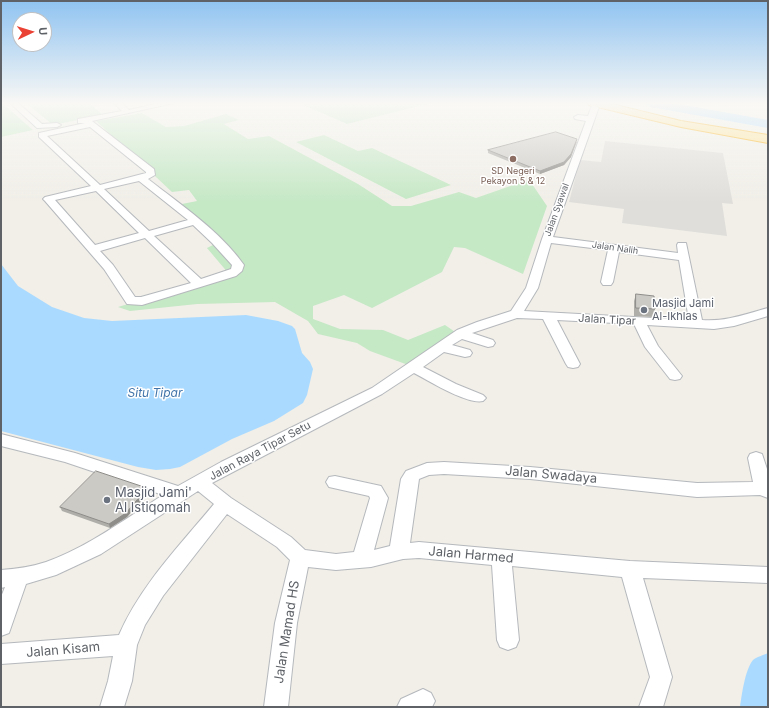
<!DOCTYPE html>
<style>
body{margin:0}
#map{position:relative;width:769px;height:708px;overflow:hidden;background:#f1efe8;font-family:Inter,sans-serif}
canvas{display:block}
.frame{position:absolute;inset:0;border:2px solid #5f6368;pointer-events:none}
.north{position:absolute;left:12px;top:12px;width:40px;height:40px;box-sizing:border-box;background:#fff;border:1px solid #bfc1c3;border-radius:50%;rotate:86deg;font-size:11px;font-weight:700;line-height:16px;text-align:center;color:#5f6368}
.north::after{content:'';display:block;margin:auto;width:14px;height:18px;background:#ea4335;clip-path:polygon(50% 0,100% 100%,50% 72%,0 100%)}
</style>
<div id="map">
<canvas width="769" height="708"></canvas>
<div class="frame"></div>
<div class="north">U</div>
</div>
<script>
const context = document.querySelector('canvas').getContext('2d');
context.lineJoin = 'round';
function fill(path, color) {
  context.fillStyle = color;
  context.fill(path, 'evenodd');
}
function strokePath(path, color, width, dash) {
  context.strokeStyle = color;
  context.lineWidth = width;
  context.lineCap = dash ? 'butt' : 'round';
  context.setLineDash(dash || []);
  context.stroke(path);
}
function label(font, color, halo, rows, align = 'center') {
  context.font = font + ' Inter,sans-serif';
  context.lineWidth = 3;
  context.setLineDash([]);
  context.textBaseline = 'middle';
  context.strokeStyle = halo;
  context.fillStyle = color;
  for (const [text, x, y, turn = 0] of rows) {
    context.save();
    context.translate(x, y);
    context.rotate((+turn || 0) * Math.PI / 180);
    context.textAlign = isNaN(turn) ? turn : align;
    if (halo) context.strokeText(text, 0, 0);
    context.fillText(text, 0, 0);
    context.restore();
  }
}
fill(new Path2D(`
 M605,141l118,12 10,51 -11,-1 5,33 -105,-13 2,-14 -55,-7 11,-42 21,2z`), '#e0deda');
fill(new Path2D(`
 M1,103h1l31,27 -32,7z
 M26,103h63l14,12 -50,10z
 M299,103h132l-84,21z
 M142,113l24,14 18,-1 42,-12 13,6 -15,4 24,15 21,-3 89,48 34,22h19l48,-14 17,6 40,-14 14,-3 17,25 -24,68 -58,-26 -11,-1 -12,25 -70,36 -28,-13 -31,11v13l27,10 43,1 25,10 37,-15 13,9 -47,32 -41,-15 -13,-8 -39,-9 -10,-13 -33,-19 -78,2 -67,7 -12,-4 111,-33 -22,-26 16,-8 -41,-36 15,-3 -8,-11 -17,2 -76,-71z
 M324,135l34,16 14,-3 79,37 -45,14 -110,-57z`), '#c5e8c5');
fill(new Path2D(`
 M1,264l17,22 34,21 32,11 28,3 134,-6 32,6 14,5 3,3 7,24 8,9 3,7 -6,26 -4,8 -29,18 -42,18 -52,28 -10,2 -14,1 -18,-3 -137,-36z`), '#aadaff');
fill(new Path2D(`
 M644,103h29l95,17v8l-118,-21z
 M768,653v54h-28c2,-13 5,-37 13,-47 3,-3 11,-5 15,-7z`), '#aadaff');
const minor = new Path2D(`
 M10,103h8l24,21 15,-1 4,2 -4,2 -20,1z
 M114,103h8l7,7 30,-7h15l-82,18 62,48 1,6 -7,4c33,26 71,51 96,86l-2,6 -6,5 -94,29 -15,-1 -23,-35 -59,-68 -2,-2 2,-2 46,-11 -52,-49v-4l46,-10h-7v-4l44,-8zM90,127l56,45v1l-46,12 -53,-49zM139,181l49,39 -39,11 -45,-42zM96,191l43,42 -44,12 -40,-45zM193,225l19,18 20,22 -1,4 -30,10 -47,-43zM145,238l46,45 -50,14h-6l-22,-32 -13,-14z
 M593,103l7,1 -47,133 125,16 -1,-8 1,-2h8l16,77c23,2 44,-6 66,-12v8l-34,10 -20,3 -67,-4 11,21 24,30 -2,3 -5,1 -5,-1 -25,-32 -11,-23 -77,-4 23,44 -2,3 -5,1 -5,-1 -2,-3 -23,-45 -26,-1 -45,15 21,7 2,3 -2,3 -5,1 -26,-8 -10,6 18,5 2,3 -2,3 -5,1 -21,-5 -21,15 33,17 27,11 3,3 -3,3c-15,4 -54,-20 -69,-28l-32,21 -170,89 19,15 60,39 14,13 31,4 18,-2 16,-54 -1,-2 -40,-9 -3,-5 3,-5 6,-1 46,10 7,12 -14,52 16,-4 11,-67 5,-8 21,-8 17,-1 86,5 167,16 56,-1 -5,-24 2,-4 6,-2 6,2 6,18v26l-8,-3 -63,2 -167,-18 -86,-5 -15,1 -10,4 -9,64 9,-1 211,19 138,6v16l-125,-5 29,99 -9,30h-24l11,-30 -28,-100 -110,-11 7,74 -3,7 -8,3 -8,-3 -3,-7 -5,-75 -73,-7 -16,1 -32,8 -35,3 -28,-3 -11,56 -9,84h-24l11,-84 15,-63 -13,-13 -50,-33 -64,82 -18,29 -8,20 -5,36 -8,26h-24l8,-26 5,-25 -112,8v-20l118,-9c21,-49 61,-90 95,-131l-16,-13 -97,63 -45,21 -30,9 -17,49 -8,3v-39l4,-10 -4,1v-18c15,-1 30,-3 45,-8 42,-15 79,-43 117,-67l-98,-33 -64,-16v-12l74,19 103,33 43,-24 151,-74 85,-58 20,-8 34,-11 15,-23 16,-49 44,-118 -11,-2 -1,-2 4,-2 10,1zM551,243l57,7 -7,32 2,3h8l2,-3 6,-30 60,8 10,60 -165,-9 14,-23z
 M423,689l8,4 4,8 -3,6h-35l4,-8z`);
const highway = new Path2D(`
 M588,103h20l73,18 87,14v8l-87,-16 -92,-22z`);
strokePath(minor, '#b5b8bc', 2);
strokePath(highway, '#f9ab00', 2);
fill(minor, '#fff');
fill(highway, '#fde293');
fill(new Path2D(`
 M577,142l-6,15 -7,8 -24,9 -52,-21v-3z
 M636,294l19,15 -2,8 -19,-1v-15z
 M149,492l-22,25 -17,11 -48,-17 -2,-4z`), '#afaea9');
fill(new Path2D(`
 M577,139l-6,18 -7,8 -24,9v-3z
 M147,488l2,4 -22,25 -17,11 -1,-4z`), '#8f8d8a');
const building = new Path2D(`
 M556,132l21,7 -6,15 -7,8 -24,9 -52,-21z
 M636,294l18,2 1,13 -19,-1z
 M96,471l51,17 -21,25 -17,11 -49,-17z`);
fill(building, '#cccac5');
strokePath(building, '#8f8d8a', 1);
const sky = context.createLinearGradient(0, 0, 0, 202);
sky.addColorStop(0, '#8fc3f1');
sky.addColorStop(0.51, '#f9f8f5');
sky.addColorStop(1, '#f9f8f500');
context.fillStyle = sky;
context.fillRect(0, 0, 769, 202);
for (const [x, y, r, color] of [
 [513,159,4,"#8d6e63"],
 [644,310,4,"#6b7280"],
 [107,500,4,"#6b7280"]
]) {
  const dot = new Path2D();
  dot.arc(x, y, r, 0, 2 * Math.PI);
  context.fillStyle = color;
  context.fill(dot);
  strokePath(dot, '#fff', 1.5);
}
label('9px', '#785e54', '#fff', [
 ["SD Negeri",513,171],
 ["Pekayon 5 & 12",513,181]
]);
label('9px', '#5f6368', '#fff', [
 ["Jalan Syawal",557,210,-70],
 ["Jalan Nalih",615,248,8]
]);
label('11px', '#5b616d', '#fff', [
 ["Masjid Jami",652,304],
 ["Al-Ikhlas",652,317]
], 'left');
label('11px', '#5f6368', '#fff', [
 ["Jalan Tipar",607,320,3],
 ["Jalan Raya Tipar Setu",260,451,-28]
]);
label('italic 12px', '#4174aa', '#fff', [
 ["Situ Tipar",155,393]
]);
label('13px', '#5f6368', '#fff', [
 ["Jalan Swadaya",551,475,5],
 ["Jalan Harmed",471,555,5],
 ["Jalan Mamad HS",287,632,-81],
 ["Jalan Kisam",63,650,-5]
]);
label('13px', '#5b616d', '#fff', [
 ["Masjid Jami'",115,493],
 ["Al Istiqomah",115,508]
], 'left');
</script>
